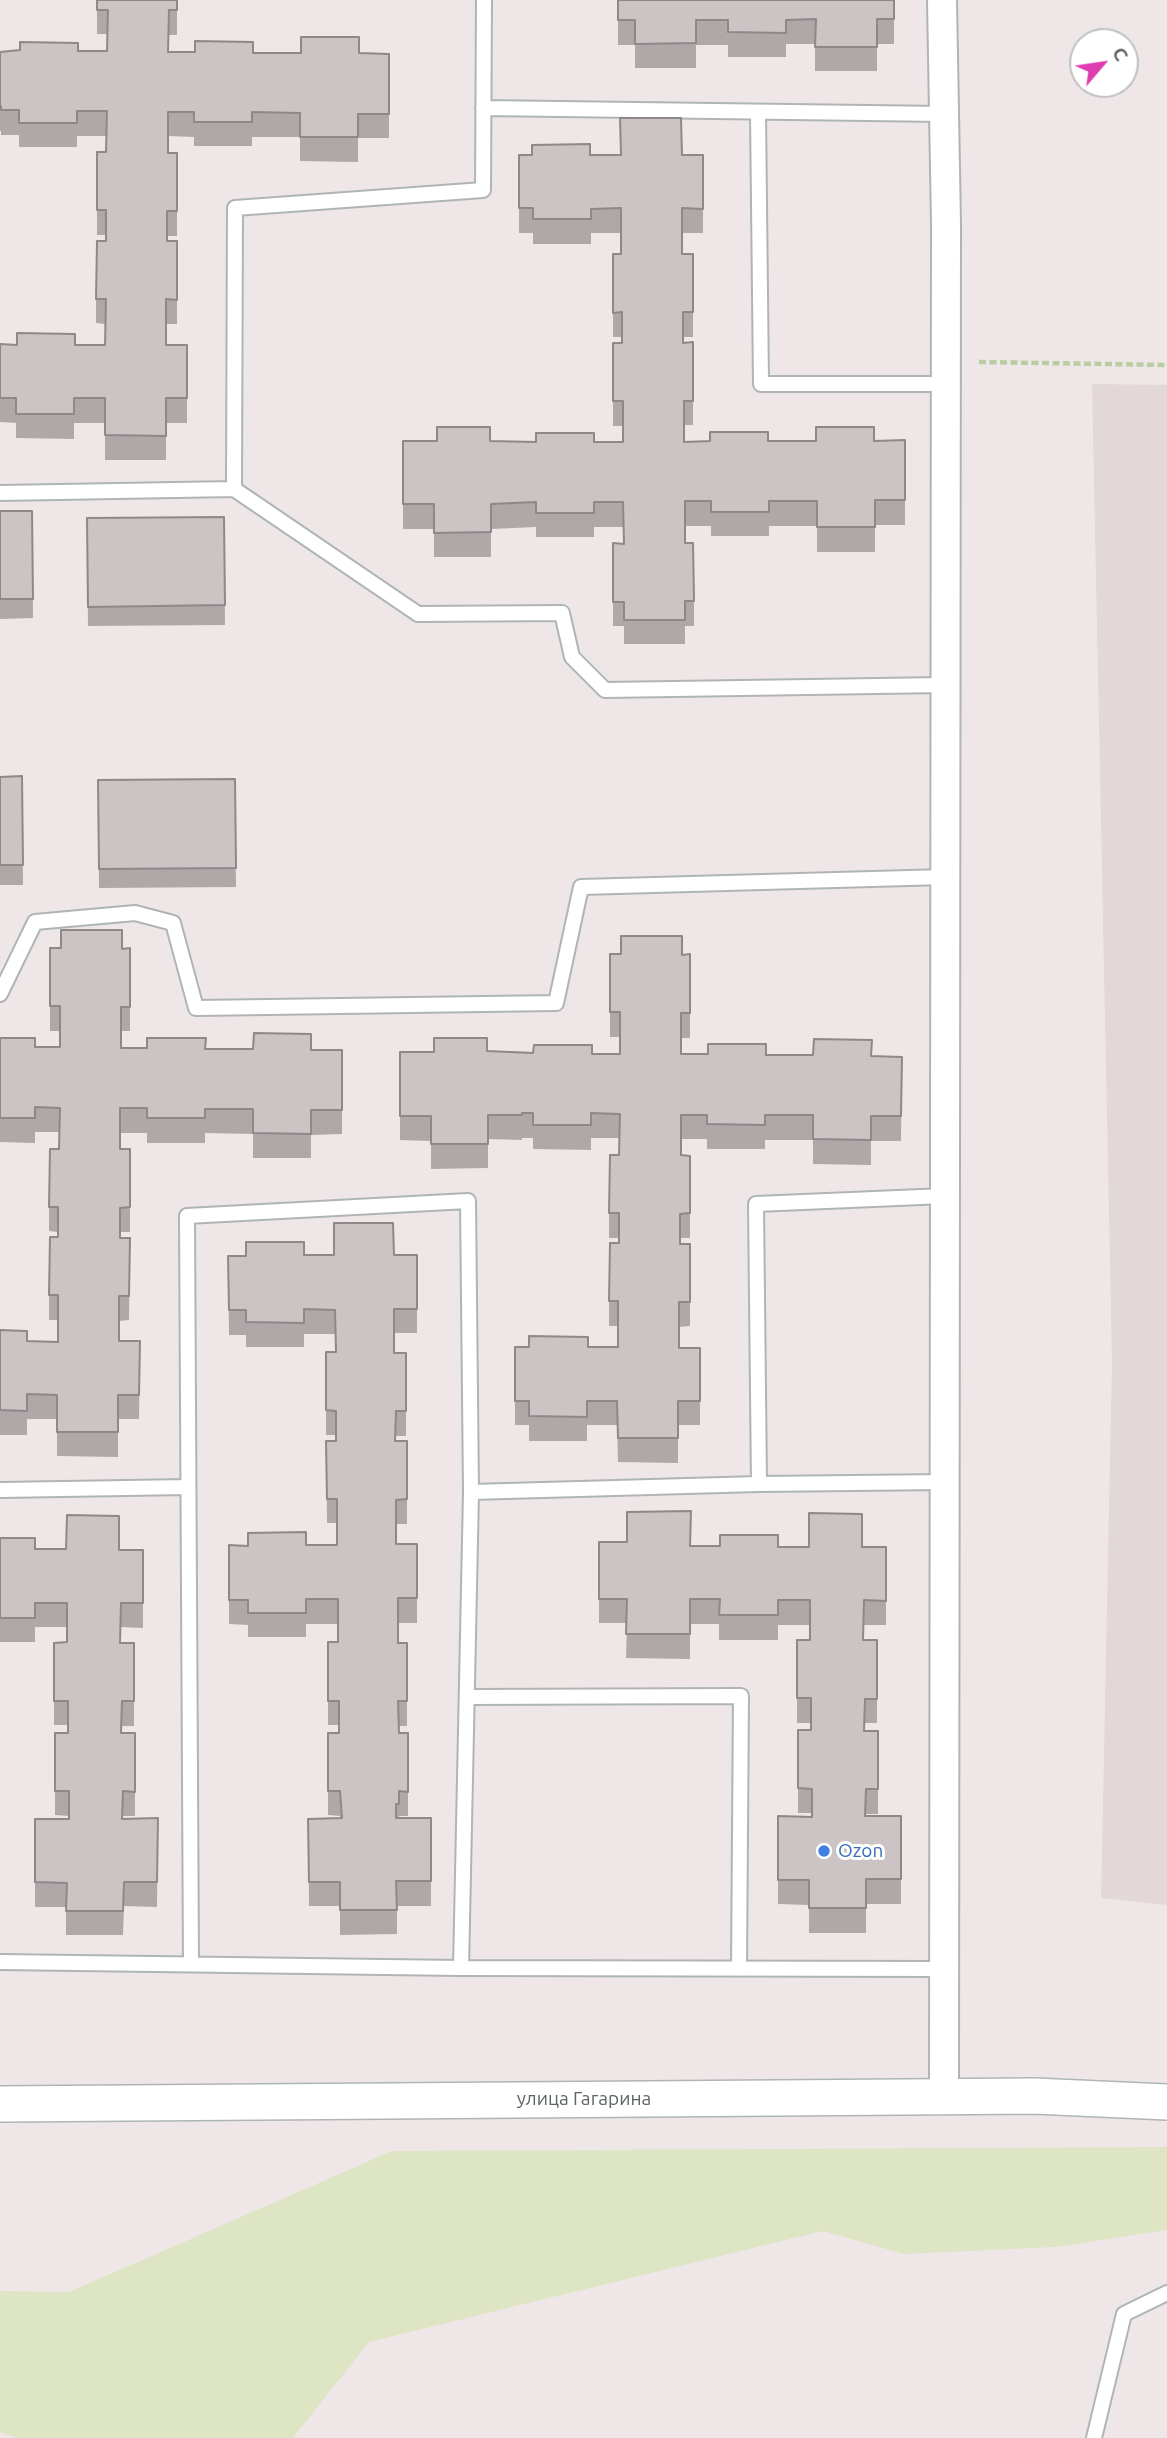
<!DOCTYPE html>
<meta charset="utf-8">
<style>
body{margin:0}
#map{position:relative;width:1167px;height:2438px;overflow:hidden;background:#efe7e7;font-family:Ubuntu,sans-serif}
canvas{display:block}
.north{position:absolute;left:1069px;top:28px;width:70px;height:70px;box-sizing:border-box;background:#fff;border:2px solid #bfc2c1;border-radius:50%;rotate:61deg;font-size:19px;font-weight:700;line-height:28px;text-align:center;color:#5e6664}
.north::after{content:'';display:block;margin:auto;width:24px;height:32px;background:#e03cb1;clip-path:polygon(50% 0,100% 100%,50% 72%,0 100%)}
</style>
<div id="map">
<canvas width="1167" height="2438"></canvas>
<div class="north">С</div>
</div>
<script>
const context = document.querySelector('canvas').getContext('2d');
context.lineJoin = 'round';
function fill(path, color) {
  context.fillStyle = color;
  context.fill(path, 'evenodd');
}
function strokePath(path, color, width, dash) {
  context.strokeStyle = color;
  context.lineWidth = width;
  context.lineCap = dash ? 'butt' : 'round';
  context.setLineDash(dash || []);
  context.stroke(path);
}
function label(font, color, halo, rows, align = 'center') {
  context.font = font + ' Ubuntu,sans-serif';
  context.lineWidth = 6;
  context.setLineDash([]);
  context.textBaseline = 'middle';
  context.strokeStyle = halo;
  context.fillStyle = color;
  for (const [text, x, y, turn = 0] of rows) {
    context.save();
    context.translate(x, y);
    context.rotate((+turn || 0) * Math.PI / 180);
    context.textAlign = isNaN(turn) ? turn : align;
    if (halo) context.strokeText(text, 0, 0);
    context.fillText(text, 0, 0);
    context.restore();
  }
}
fill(new Path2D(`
 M1092,384l75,1v1520l-66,-7 11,-536z`), '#e2d8d8');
fill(new Path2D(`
 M1167,2147v83l-111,17 -152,7 -81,-23 -454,111 -76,96h-276l-17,-6v-141l69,1 323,-141z`), '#dee5c5');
const service = new Path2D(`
 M483,108l461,6
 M758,112l3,272h185
 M234,489l184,125 144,-1 10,44 33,33 340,-5
 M0,493l234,-4 1,-281 248,-18 1,-190
 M0,994l35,-72 100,-9 38,10 23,85 360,-5 25,-116 364,-10
 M759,1484l186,-2
 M0,1490l188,-3
 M467,1697l274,-1 -2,273
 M0,1962l461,6 10,-476 288,-8 -3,-280 189,-8
 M191,1964l-4,-748 281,-15 3,291
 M461,1968l483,1
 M1094,2438l30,-124 43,-21`);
const minor = new Path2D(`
 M942,0l4,224 -2,1872`);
const tertiary = new Path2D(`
 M0,2104l1034,-8 133,6`);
strokePath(service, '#afb5b5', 18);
strokePath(minor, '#afb5b5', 32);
strokePath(tertiary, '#afb5b5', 38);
strokePath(new Path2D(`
 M979,362l188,3`), '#b9cda3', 4.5, [7, 3.5]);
strokePath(service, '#fff', 14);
strokePath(minor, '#fff', 28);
strokePath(tertiary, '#fff', 35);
fill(new Path2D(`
 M97,0h80v35h-8l-1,17 221,2v84h-31v24l-58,-1v-24h-48v9h-58v-9l-26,-1v17h9v83h-10v5h10v83h-11v21l21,24v54h-21v37h-61v-37h-31v16l-58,-1v-15l-16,-1v-78l105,1v-21l-9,-1v-24l10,-64h-9v-25l9,-58 1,-16h-30v11h-58v-12h-18v-4h-1v-79l107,-1v-17h-10z
 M618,0h276v44h-17v27h-62v-27h-29v13h-58v-12h-32v23h-61v-23h-17z
 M519,155h184v78h-21v21h11v83h-10v6l10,-1v83h-9v17l221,-2v85h-30v27h-58v-26h-48v10h-58v-10h-26v17l9,58v25h-9v18h-61v-18h-11v-83l11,1 -1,-17h-29v10h-58v-10l-45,2v28h-57v-28h-31v-88h87l46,1h87v-16h-10v-83h9v-6h-9v-83h8v-21h-30v11h-58v-11h-14z
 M0,511h32l1,107 -33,1z
 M224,517l1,108 -137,1 -1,-108z
 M22,776l1,109h-23v-108z
 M235,779l1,108 -137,1 -1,-108z
 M130,948v83h-9v17l221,2v84l-31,1v23h-58v-24l-48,-1v10h-58v-10h-27v16h10v83h-10v6h10l-1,82 -10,1v20h21l-1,78h-21v38l-61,-1v-37h-30v16h-27v-105l27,11 31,1v-22h-9v-25l9,-63 -9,-1v-24l10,-58v-17h-24v11l-35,-1v-104l35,9h25v-16h-10v-25l72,-57z
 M610,954l72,1 8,24v59h-9v16l221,3 -1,84h-30v24l-58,-1v-24h-48v9h-58v-10h-26v16l9,1v82h-10v6h10v82l-11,1v21h21v77h-22v38l-60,-1 -1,-37h-30v16h-58v-16h-14v-78h103v-21h-9v-25l10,-63h-10v-25l10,-58v-17h-28v12l-58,-1v-11h-11v2l-34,-1v29l-57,1v-28l-31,-1v-88l87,-1 133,3v-17h-10z
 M417,1255v78h-23v20h12v83h-10v5h11v83h-11v20h21v79h-19v20h9v83h-8v7h9v83h-9v2h32v88h-34v28l-57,1v-29h-31l-1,-87 32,-1v-2l-12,-1v-82h11v-8h-11v-83h10v-18h-32v13h-58v-12l-19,-1v-79h108v-22h-10l-1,-82h10v-6h-10v-83h9v-18h-31v13h-58v-12h-17l-1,-79z
 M0,1538l35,11 108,1v78l-22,-1v16h13v83h-12v7h13v83h-12v3l35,-1 -1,89 -33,-1 -1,29h-57v-28h-31v-88h34v-3l-14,-1v-82h13v-8h-14v-82l13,-1v-15h-32v15h-35z
 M599,1542l92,4 195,1v78h-22l-1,15h14v83h-12v8h13v83h-12l-1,2h36v88h-35v29h-57v-28l-31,-1v-88l34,1v-4h-14v-83h13v-7h-14v-83h13v-15h-32v15h-59v-16h-29v35l-64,-1 1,-35h-28z`), '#afa8a9');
const building = new Path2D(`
 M97,0h80v10h-8l-1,42h27v-11l58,1v11h48v-16h58v16l30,1v60h-31v23h-58v-24l-48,-1v10h-58v-10h-26v41h9v58h-10v30h10v59l-11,-1v46h21v53h-21v38l-61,-1v-37h-31v16h-58v-16h-16v-54l17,1v-12l58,1v11h30l1,-46h-10l1,-58h9v-31h-9v-58h9l1,-41h-30v12h-58v-13h-18v-4h-1v-54l20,-2v-8l58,1v8h29l1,-41h-11z
 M618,0h276v19h-17v28h-62l1,-28 -30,1v13l-58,-1v-12h-32v23l-61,1v-24h-17z
 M620,118h61l1,37h21v54l-21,-1v46h11v58h-10v31l10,-1v59h-9v41l26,-1v-9h58v9h48v-14h58v14l31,-1v60h-30v27h-58v-26h-48v11h-58v-11h-26v42h8l1,58h-9v19h-61v-18h-11v-59l11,1 -1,-42h-29v11h-58v-11l-45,2v28l-57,1v-29h-31v-63h34v-14h53v14l46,1v-9h58v9h29v-41h-10v-58h9v-31l-9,1v-59h8v-46l-30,1v10h-58v-11h-14v-53h13v-10l58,-1v11h31z
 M0,511h32l1,88h-33z
 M224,517l1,88 -137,2 -1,-89z
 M22,776l1,89h-23v-88z
 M235,779l1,89 -137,1 -1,-89z
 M61,930h61v19l8,-1v59h-9v41h26v-10h59l-1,11h48l1,-16 57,1v16h31v60h-31v24l-58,-1v-24h-48v9h-58v-10h-27v41h10v58l-10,1v30h10l-1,58h-10v45h21l-1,54h-21v37h-61v-37l-30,-1v17l-27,-1v-80l27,1v10l31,1v-47h-9l1,-58h8v-30h-9l1,-58h9l1,-41 -25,-1v11h-35v-80h35v9h25v-41h-10v-58h11z
 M621,936h61v19l8,-1v59h-9v41h27v-10h58v11h47l1,-16 58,1 -1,16 31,1 -1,59h-30v24l-58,-1v-24h-48v10l-58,-1v-9h-26v40l9,1v57l-10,1v30h10v58h-11v46h21v53h-22v37h-60l-1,-37h-30v16l-58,-1v-15h-14v-54h14v-11l59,1v10h30v-46h-9l1,-58h9v-30h-10l1,-58h9l1,-41 -29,-1v12h-58v-12h-11v2h-34v29h-57v-28h-31v-64h34v-14h53v13l46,2 1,-8h58v9h28v-42h-10v-58h11z
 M334,1223h59l1,32h23v54h-23v44h12v58h-10l-1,30h12v58l-11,1v44h21v54h-19v45h9v58h-9l1,32h9v59l-9,-1v13h-3v14h35v63h-35l1,29h-57v-28h-31l-1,-63 34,-1 -2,-27h-12v-58h11v-32h-11v-59h10v-43h-32v14h-58v-13h-19v-55l19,1v-13l58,-1v13h31v-46h-10l-1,-58h10v-30l-10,-1v-58h10l-1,-42 -31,-1v14l-58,-1v-12h-17l-1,-54h18v-14h58v13h30z
 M691,1511l-1,35h30v-11h58v12h31v-34l53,1v33h24v54l-22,-1 -1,40h14v59h-12l-1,32h14v58h-12l-1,27h36v63h-35v29h-57v-28h-31v-64l34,1v-28l-14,-1v-58h13v-32h-14v-58h13v-40h-32v15h-59l1,-16h-30v35h-64l1,-35h-28v-57h28v-30z
 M67,1515l52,1v34h24v53h-22l-1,40h14v58h-12l-1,32h14v59l-12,-1 -1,28 36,-1 -1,64h-33l-1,29h-57l1,-28 -32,-1v-63h34v-28h-14v-58h13v-32h-14v-58l13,-1v-39h-32v15h-35v-80h35v11h31z`);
fill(building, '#cbc3c4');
strokePath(building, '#8e8889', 2);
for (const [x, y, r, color] of [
 [824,1851,7,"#3f7fe0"]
]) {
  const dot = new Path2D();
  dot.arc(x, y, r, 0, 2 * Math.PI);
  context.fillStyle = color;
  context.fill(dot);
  strokePath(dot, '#fff', 2.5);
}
label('19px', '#366cbe', '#fff', [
 ["Ozon",838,1851]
], 'left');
label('19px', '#5e6664', '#fff', [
 ["улица Гагарина",584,2099]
]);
</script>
